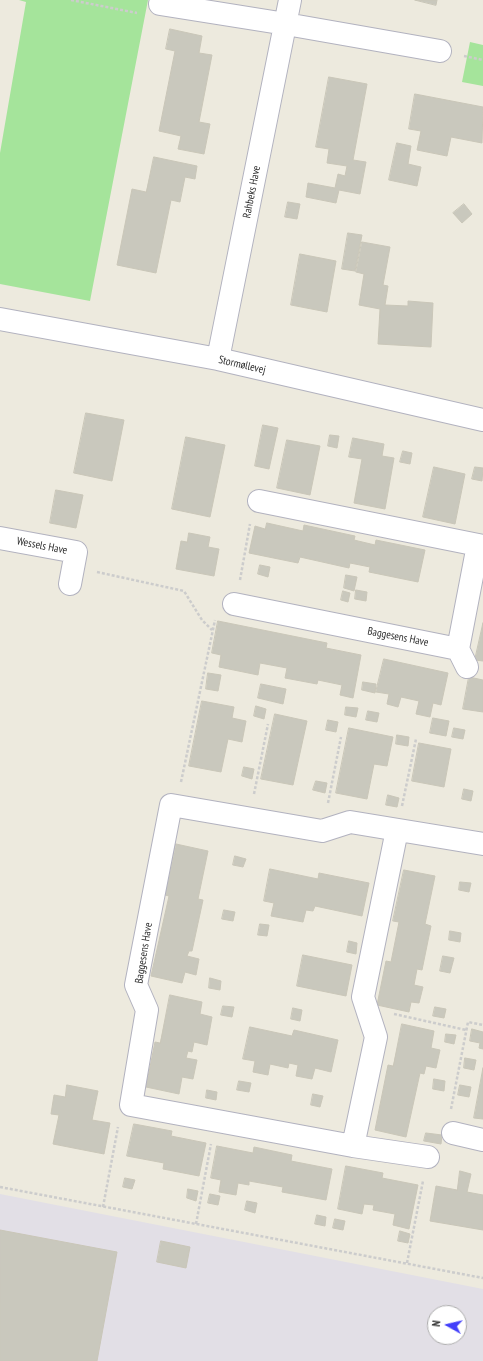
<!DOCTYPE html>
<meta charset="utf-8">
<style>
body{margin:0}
#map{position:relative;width:483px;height:1361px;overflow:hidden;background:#edeade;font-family:"PT Sans Narrow",sans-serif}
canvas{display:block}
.north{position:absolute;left:427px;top:1305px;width:40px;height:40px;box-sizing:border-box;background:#fff;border:1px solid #ababab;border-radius:50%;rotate:278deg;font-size:11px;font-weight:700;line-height:16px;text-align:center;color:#2c2c2c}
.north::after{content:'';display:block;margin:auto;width:14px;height:18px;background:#423ffa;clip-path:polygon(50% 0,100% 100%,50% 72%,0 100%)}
</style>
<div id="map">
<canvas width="483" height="1361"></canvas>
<div class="north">N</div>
</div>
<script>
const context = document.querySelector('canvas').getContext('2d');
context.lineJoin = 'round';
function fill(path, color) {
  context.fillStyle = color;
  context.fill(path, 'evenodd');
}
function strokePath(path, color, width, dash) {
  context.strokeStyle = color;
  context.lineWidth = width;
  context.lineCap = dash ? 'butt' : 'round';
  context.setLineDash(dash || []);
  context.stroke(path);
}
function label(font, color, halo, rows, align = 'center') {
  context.font = font + ' "PT Sans Narrow",sans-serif';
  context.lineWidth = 4;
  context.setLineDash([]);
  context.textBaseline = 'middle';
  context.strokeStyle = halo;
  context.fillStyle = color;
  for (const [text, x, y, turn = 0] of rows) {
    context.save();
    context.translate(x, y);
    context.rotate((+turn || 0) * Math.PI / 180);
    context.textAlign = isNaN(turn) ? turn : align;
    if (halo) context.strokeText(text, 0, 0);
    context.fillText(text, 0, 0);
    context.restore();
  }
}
fill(new Path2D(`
 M0,1194l483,95v72h-483zM435,1313h24v24h-24z`), '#e2dfe6');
fill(new Path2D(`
 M19,0h129l-58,301 -90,-17v-131l26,-151z
 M470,42l13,3v41l-21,-4z`), '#a5e49b');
const building = new Path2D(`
 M415,0h22l-1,5z
 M170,29l32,7 -3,17 13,2 -13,67 11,2 -6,30 -26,-5 3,-13 -22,-5 16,-80 -9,-2z
 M329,77l38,7 -14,76 13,2 -6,32 -21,-4 -3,13 -30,-6 2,-14 27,5 3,-14 7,2 2,-10 -20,-3 2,-14 -13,-2z
 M415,94l68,13 -1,36 -31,-6 -4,19 -30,-6 4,-19 -12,-2z
 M397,143l14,3 -3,18 13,3 -4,19 -28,-6z
 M154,157l43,9 -2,13 -10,-2 -5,25 -9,-2 -15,73 -39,-8 15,-76 14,3z
 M288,202l12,2 -3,15 -12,-2z
 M464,204l8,10 -10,9 -9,-10z
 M348,233l14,2 -7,36 -13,-2z
 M362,242l28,5 -7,38 5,1 -3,19 23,1v-5l25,2 -2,44 -53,-3 2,-35 -21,-4 5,-31 -8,-2z
 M300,254l36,7 -9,51 -36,-7z
 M86,413l38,7 -12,61 -38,-8z
 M263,425l15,3 -9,41 -14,-3z
 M330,435l9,1 -2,12 -9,-2z
 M186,437l39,8 -15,72 -38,-8z
 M353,438l31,6 -2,12 12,2 -9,51 -31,-6 8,-44 -13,-2z
 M287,440l33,6 -10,49 -33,-7z
 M403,451l9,2 -2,11 -10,-2z
 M434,467l31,7 -10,50 -32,-7z
 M475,467l8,1 -1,13 -10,-2z
 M56,490l27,5 -7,33 -26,-5z
 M267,523l36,8 1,-6 51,11 -1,4 21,5 1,-5 49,10 -7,32 -49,-10 1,-5 -20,-4 -1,5 -49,-11 -2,6 -49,-10 6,-27 10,3z
 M189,533l21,4 -2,10 11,2 -5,27 -38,-7 5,-28 6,1z
 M260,565l10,2 -2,10 -10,-3z
 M346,575l11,2 -3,14 -10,-3z
 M356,590l11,2 -1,9 -11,-2z
 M343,591l7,2 -2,9 -7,-2z
 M218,621l109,22 -1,5 35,7 -8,43 -13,-3 2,-10 -24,-5 -1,4 -32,-6 2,-10 -27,-5 -2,12 -39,-8 2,-12 -9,-2z
 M483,623v38l-8,-1z
 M384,659l64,14 -7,32 -8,-2 -3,14 -14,-3 3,-13 -18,-4 -3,10 -11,-3 2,-10 -13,-2z
 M208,673l13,2 -3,16 -12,-2z
 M469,677l14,3v32l-20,-3z
 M363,682l13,2 -1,9 -13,-3z
 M261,684l25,5 -3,15 -25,-6z
 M202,701l32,6 -2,11 14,3 -4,21 -14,-3 -7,33 -32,-6z
 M256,706l10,3 -2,10 -10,-3z
 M346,707l12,1 -2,9 -11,-2z
 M368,711l11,2 -2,9 -11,-2z
 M275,714l32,7 -14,64 -32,-6z
 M433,718l16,3 -3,15 -16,-3z
 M328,720l10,2 -2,10 -10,-2z
 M349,728l44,9 -6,29 -13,-2 -7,35 -31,-6z
 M454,728l11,2 -2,9 -11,-2z
 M397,735l12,2 -1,9 -12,-2z
 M419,743l32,6 -7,38 -32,-6z
 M244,767l10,2 -2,10 -10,-3z
 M316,781l11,2 -2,10 -12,-3z
 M464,789l9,2 -2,10 -9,-2z
 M388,795l11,3 -2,9 -11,-2z
 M176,844l32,7 -10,48 5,1 -11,51h-3l-2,5 12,3 -3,16 -11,-3 -3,11 -31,-7 18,-80 -4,-1z
 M235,856l11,3 -3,8 -10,-2z
 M270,869l48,10 1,-6 50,10 -7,33 -47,-10 -2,5 -7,-1 -3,12 -32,-6 3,-13 -10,-2z
 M404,870l31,6 -10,48 6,2 -9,44 -5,-1 -3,16 9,2 -4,16 -8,-1 -2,10 -32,-7 9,-44 5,1 8,-40 -6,-1z
 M460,882l11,1 -2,9 -10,-2z
 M224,910l11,2 -2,9 -11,-2z
 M260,924l9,1 -2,11 -9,-1z
 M450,931l11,2 -1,9 -11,-2z
 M349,941l8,2 -1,11 -9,-2z
 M303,955l49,10 -6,31 -49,-10z
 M443,956l11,2 -4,15 -10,-2z
 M210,978l11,3 -1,9 -11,-2z
 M170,995l32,7 -2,12 12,3 -5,28 -13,-3 -2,10 -4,-1 -2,7 11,2 -4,19 -11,-2 -3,17 -33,-7 9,-45 5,1z
 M223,1006l11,1 -2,10 -11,-2z
 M435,1007l11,2 -2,9 -11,-2z
 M293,1008l9,2 -2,11 -9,-2z
 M402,1024l32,7 -3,17 9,2 -4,18 -10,-2 -2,8 -4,-1 -14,64 -31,-7 13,-65 5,1z
 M250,1027l42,9 2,-6 44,10 -7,32 -16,-4 -3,11 -16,-3 2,-11 -9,-2 -1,5 -18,-4 -2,11 -15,-3 2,-11 -12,-2z
 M472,1029l11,3v17l-4,-1 1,-5 -10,-2z
 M446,1034l10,1 -2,9 -9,-2z
 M465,1058l11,2 -2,10 -10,-2z
 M483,1068v51l-9,-1z
 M434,1079l11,2 -1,10 -11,-2z
 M239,1081l12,2 -2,9 -12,-2z
 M67,1085l31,6 -6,29 18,3 -6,31 -51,-10 6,-29 -8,-1 3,-19 11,2z
 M460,1085l11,2 -2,10 -11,-2z
 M207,1090l10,2 -1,8 -10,-2z
 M313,1094l10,2 -3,11 -9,-2z
 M134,1124l38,7 -1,5 35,7 -7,33 -36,-7 1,-6 -37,-7z
 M426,1133l16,2 -1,9 -17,-3z
 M217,1146l36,7 1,-6 38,8 -1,6 41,8 -6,31 -44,-8 1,-5 -34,-6v4l-11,-2 -2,12 -17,-3 2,-12 -10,-2z
 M346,1166l37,7 -1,5 36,7 -9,44 -16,-4 2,-11 -22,-4 1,-5 -10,-1 -2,10 -24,-5z
 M460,1171l11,3 -4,18 16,3v35l-53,-9 6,-35 21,4z
 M125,1178l10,2 -3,9 -9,-2z
 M188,1189l10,2 -2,10 -9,-3z
 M210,1194l10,2 -2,9 -10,-2z
 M247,1201l10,2 -2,10 -10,-3z
 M317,1215l9,2 -1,9 -10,-2z
 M335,1219l10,2 -2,9 -10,-2z
 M0,1230l117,22 -20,109h-97z
 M400,1231l10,3 -2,9 -10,-2z
 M161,1241l29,6 -4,21 -29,-6z`);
fill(building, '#c9c8bd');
strokePath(building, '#c9c6b8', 1);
const minor = new Path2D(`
 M160,4l126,20 154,27
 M0,319l218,40 265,61
 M218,359l72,-359
 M259,501l224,45
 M0,538l76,14 -6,32
 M234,604l224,45 20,-104
 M458,649l9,18
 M397,830l-34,167 13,40 -23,109 -222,-41 16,-95 -11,-25 35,-180 151,26 28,-9 133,22
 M453,1133l30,7
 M353,1146l75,11`);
strokePath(minor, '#b2b2bf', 24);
strokePath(new Path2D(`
 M71,0l66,13
 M464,56l19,4
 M97,572l87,19 18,29 10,10
 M240,580l10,-56
 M181,782l34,-162
 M254,794l14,-70
 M328,803l13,-66
 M402,806l14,-67
 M394,1014l72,16
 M451,1109l17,-87 15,3
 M0,1187l483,91
 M103,1207l15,-80
 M196,1224l15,-80
 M407,1263l16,-82`), '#ccc', 2.5, [3, 2]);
strokePath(minor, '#fff', 22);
label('11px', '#2c2c2c', '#fff', [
 ["Rahbeks Have",252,192,-79],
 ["Stormøllevej",242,365,13],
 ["Wessels Have",42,546,11],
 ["Baggesens Have",398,637,11],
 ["Baggesens Have",144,953,-81]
]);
</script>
